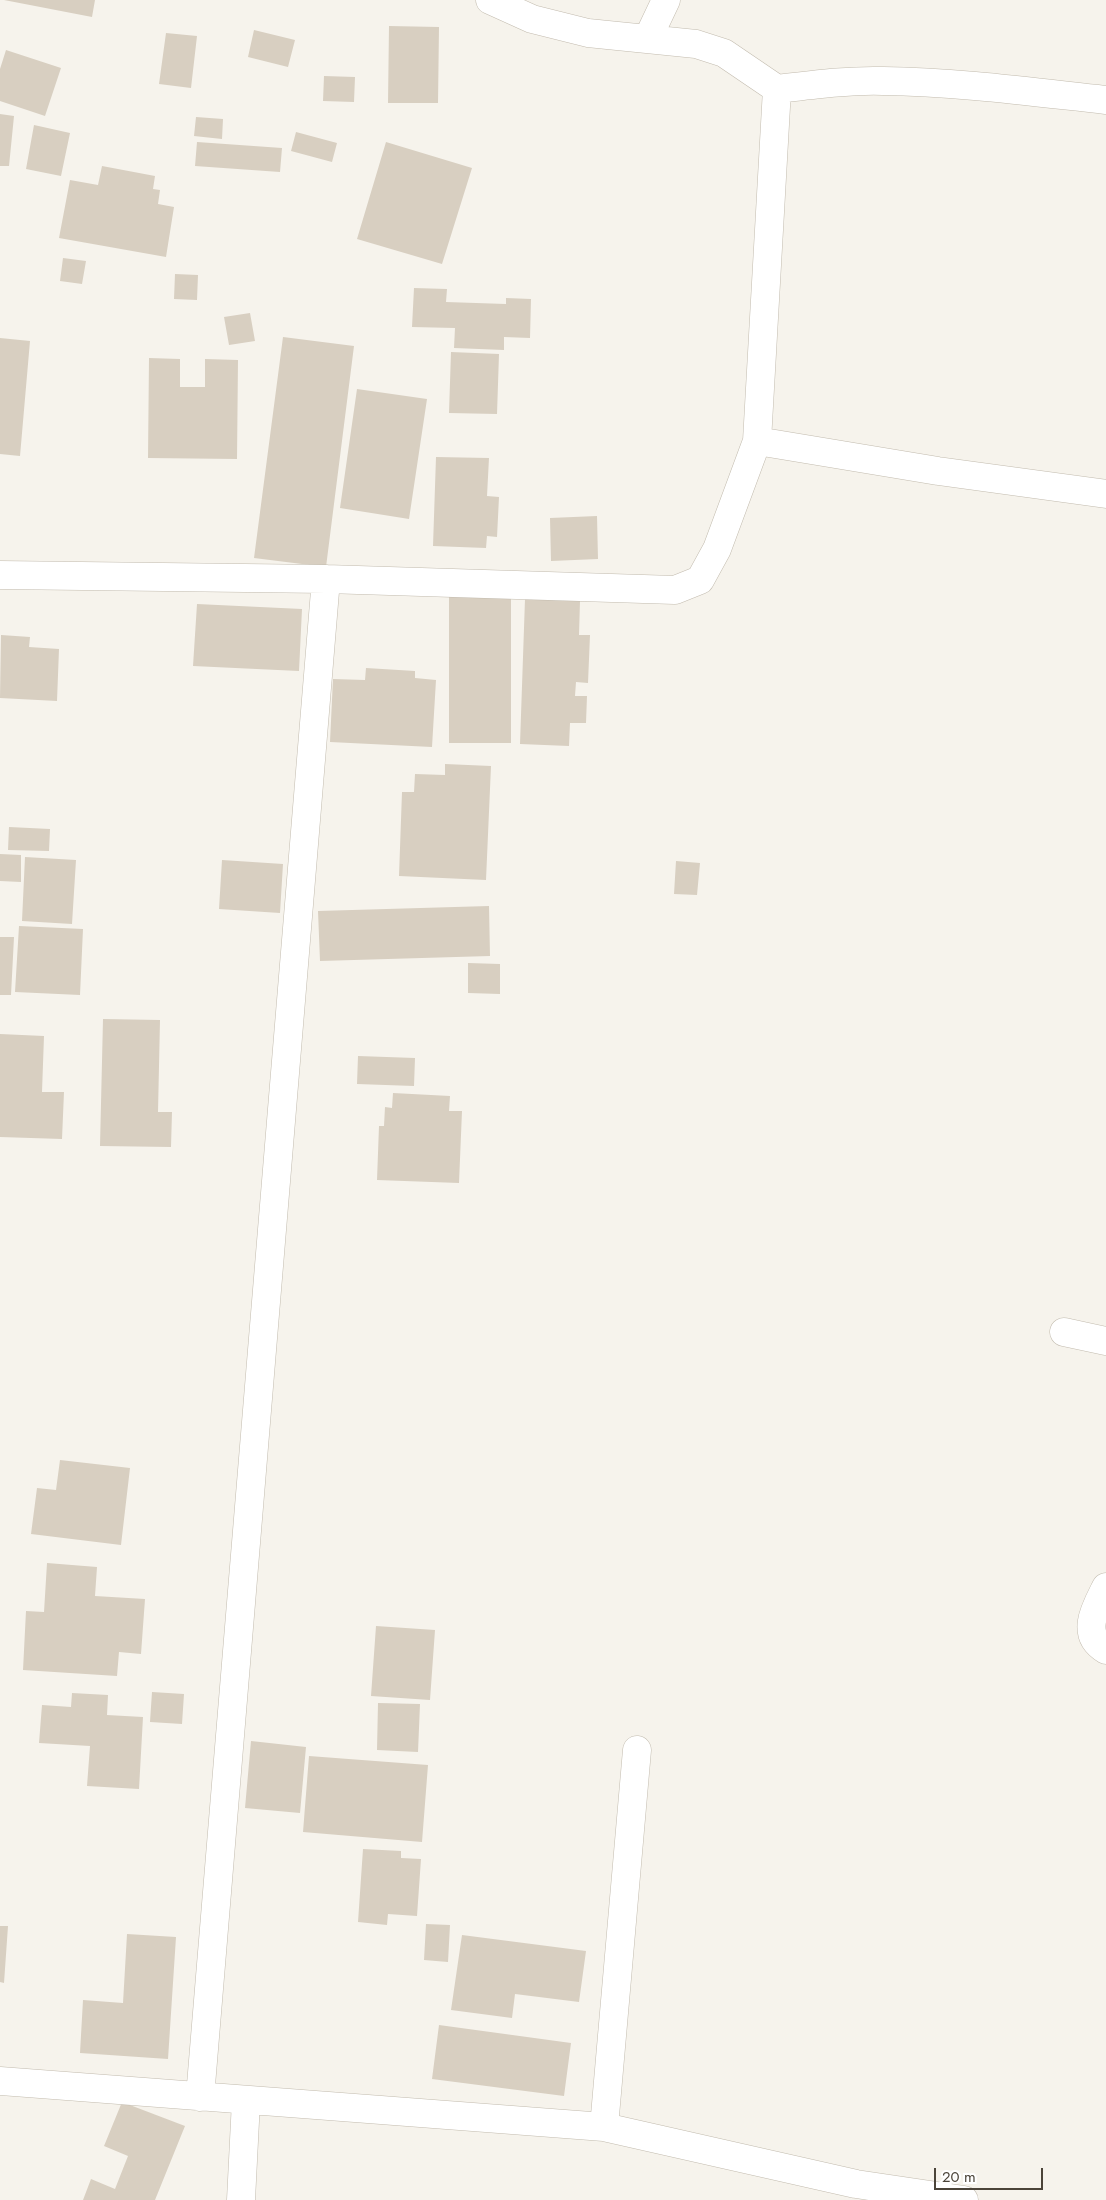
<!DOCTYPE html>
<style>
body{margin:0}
#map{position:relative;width:1106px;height:2200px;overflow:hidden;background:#f6f3ec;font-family:Jost,sans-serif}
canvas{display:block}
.scale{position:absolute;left:934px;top:2168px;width:109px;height:22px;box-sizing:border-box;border:2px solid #4b4439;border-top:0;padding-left:6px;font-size:15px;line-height:18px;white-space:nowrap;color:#4b4439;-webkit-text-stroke:4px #fff;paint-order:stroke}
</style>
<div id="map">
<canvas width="1106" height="2200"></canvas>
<div class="scale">20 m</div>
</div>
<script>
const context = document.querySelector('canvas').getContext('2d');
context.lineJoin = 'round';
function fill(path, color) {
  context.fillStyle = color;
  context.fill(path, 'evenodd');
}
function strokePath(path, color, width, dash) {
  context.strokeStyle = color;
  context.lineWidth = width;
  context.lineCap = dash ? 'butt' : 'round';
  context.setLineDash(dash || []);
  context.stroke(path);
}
fill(new Path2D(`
 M4,0h91l-3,17z
 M389,26l50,1 -1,76h-50z
 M254,30l41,10 -7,27 -40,-10z
 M166,33l31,3 -6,52 -32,-4z
 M6,50l55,18 -16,48 -45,-15v-32z
 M324,76l31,1 -1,25 -31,-1z
 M0,114l14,2 -5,50h-9z
 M196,117l27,2 -1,20 -28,-3z
 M34,125l36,8 -9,43 -35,-7z
 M296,132l41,11 -5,19 -41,-11z
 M197,142l85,6 -2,24 -85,-6z
 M386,142l86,26 -30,96 -85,-25z
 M102,166l53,10 -2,13 7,1 -2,14 16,3 -8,50 -107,-19 11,-58 28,5z
 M63,258l23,3 -4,23 -22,-3z
 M175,274l23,1 -1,25 -23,-1z
 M414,288l33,1 -1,13 60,2v-6l25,1 -1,39 -26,-1v13l-50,-2 1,-20 -43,-1z
 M250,313l5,28 -26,4 -5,-28z
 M283,337l71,9 -28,221 -72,-9z
 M0,338l30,3 -10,115 -20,-2z
 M451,352l48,2 -2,60 -48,-1z
 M149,358l31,1v28h25v-28l33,1 -1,99 -89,-1z
 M357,389l70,10 -18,120 -69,-11z
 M436,457l53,1 -2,38 12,1 -2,40 -10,-1 -1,12 -53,-2z
 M597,516l1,43 -47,2 -1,-43z
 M449,596l62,1v146h-62z
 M525,599l55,2 -1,34h11l-2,48 -12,-1 -1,14h12l-1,27h-16l-1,23 -49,-2z
 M197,604l105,5 -3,62 -106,-5z
 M1,635l29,2 -1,10 30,2 -2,52 -57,-3z
 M366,668l49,3v7l21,2 -4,67 -102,-5 3,-63 32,1z
 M445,764l46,2 -5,114 -87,-4 3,-84h12l1,-18 30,1z
 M9,827l41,2 -1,22 -41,-1z
 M0,854l21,1v27l-21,-1z
 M25,857l51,3 -4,64 -50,-3z
 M222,860l61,4 -3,49 -61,-4z
 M676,861l24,2 -3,32 -23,-1z
 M489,906l1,50 -170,5 -2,-50z
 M19,926l64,3 -3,66 -65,-3z
 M0,937h14l-3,58h-11z
 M468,963l32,1v30l-32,-1z
 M103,1019l57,1 -2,92h14l-1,35 -71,-1z
 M0,1034l44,2 -2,56h22l-2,47 -62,-2z
 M358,1056l57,2 -1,28 -57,-2z
 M393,1093l57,3 -1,15h13l-3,72 -82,-3 2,-54h5l1,-19 7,1z
 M60,1460l70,8 -9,77 -90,-11 6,-46 19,2z
 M47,1563l50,4 -2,29 50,3 -4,55 -22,-2 -2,24 -94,-6 3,-59 18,1z
 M376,1626l59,4 -5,70 -59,-4z
 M152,1692l32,2 -2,30 -32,-2z
 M72,1693l36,2 -1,20 36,2 -4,72 -52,-3 3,-40 -51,-3 3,-38 29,2z
 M378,1703l42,1 -2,48 -41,-2z
 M251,1741l55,6 -6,66 -55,-5z
 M309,1756l119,9 -6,77 -119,-10z
 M363,1849l38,2v7l20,1 -4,57 -29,-2 -1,11 -29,-3z
 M426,1924l24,1 -2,37 -24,-2z
 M0,1926h8l-4,57 -4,-1z
 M127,1934l49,3 -8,122 -88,-6 3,-53 40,3z
 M462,1935l124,16 -7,51 -64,-8 -3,24 -61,-8z
 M439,2025l132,18 -7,53 -132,-17z
 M122,2102l63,24 -30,74h-72l8,-21 24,10 13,-33 -24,-10z`), '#d8cfc1');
const street = new Path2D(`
 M490,0l42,19 56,14 108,11 28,9 53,36c35,-4 70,-9 106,-8 74,1 149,11 223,19
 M648,38l18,-38
 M757,441l181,30 168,23
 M0,575l326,4 349,11 25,-10 17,-31 40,-108 20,-352
 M1064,1332l42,9
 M1106,1587c-10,20 -27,47 0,63
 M0,2081l604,46 252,57 108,16
 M200,2097l126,-1518
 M604,2127l33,-377
 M241,2200l5,-99`);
strokePath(street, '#c2bbae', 29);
strokePath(street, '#fff', 28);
</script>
